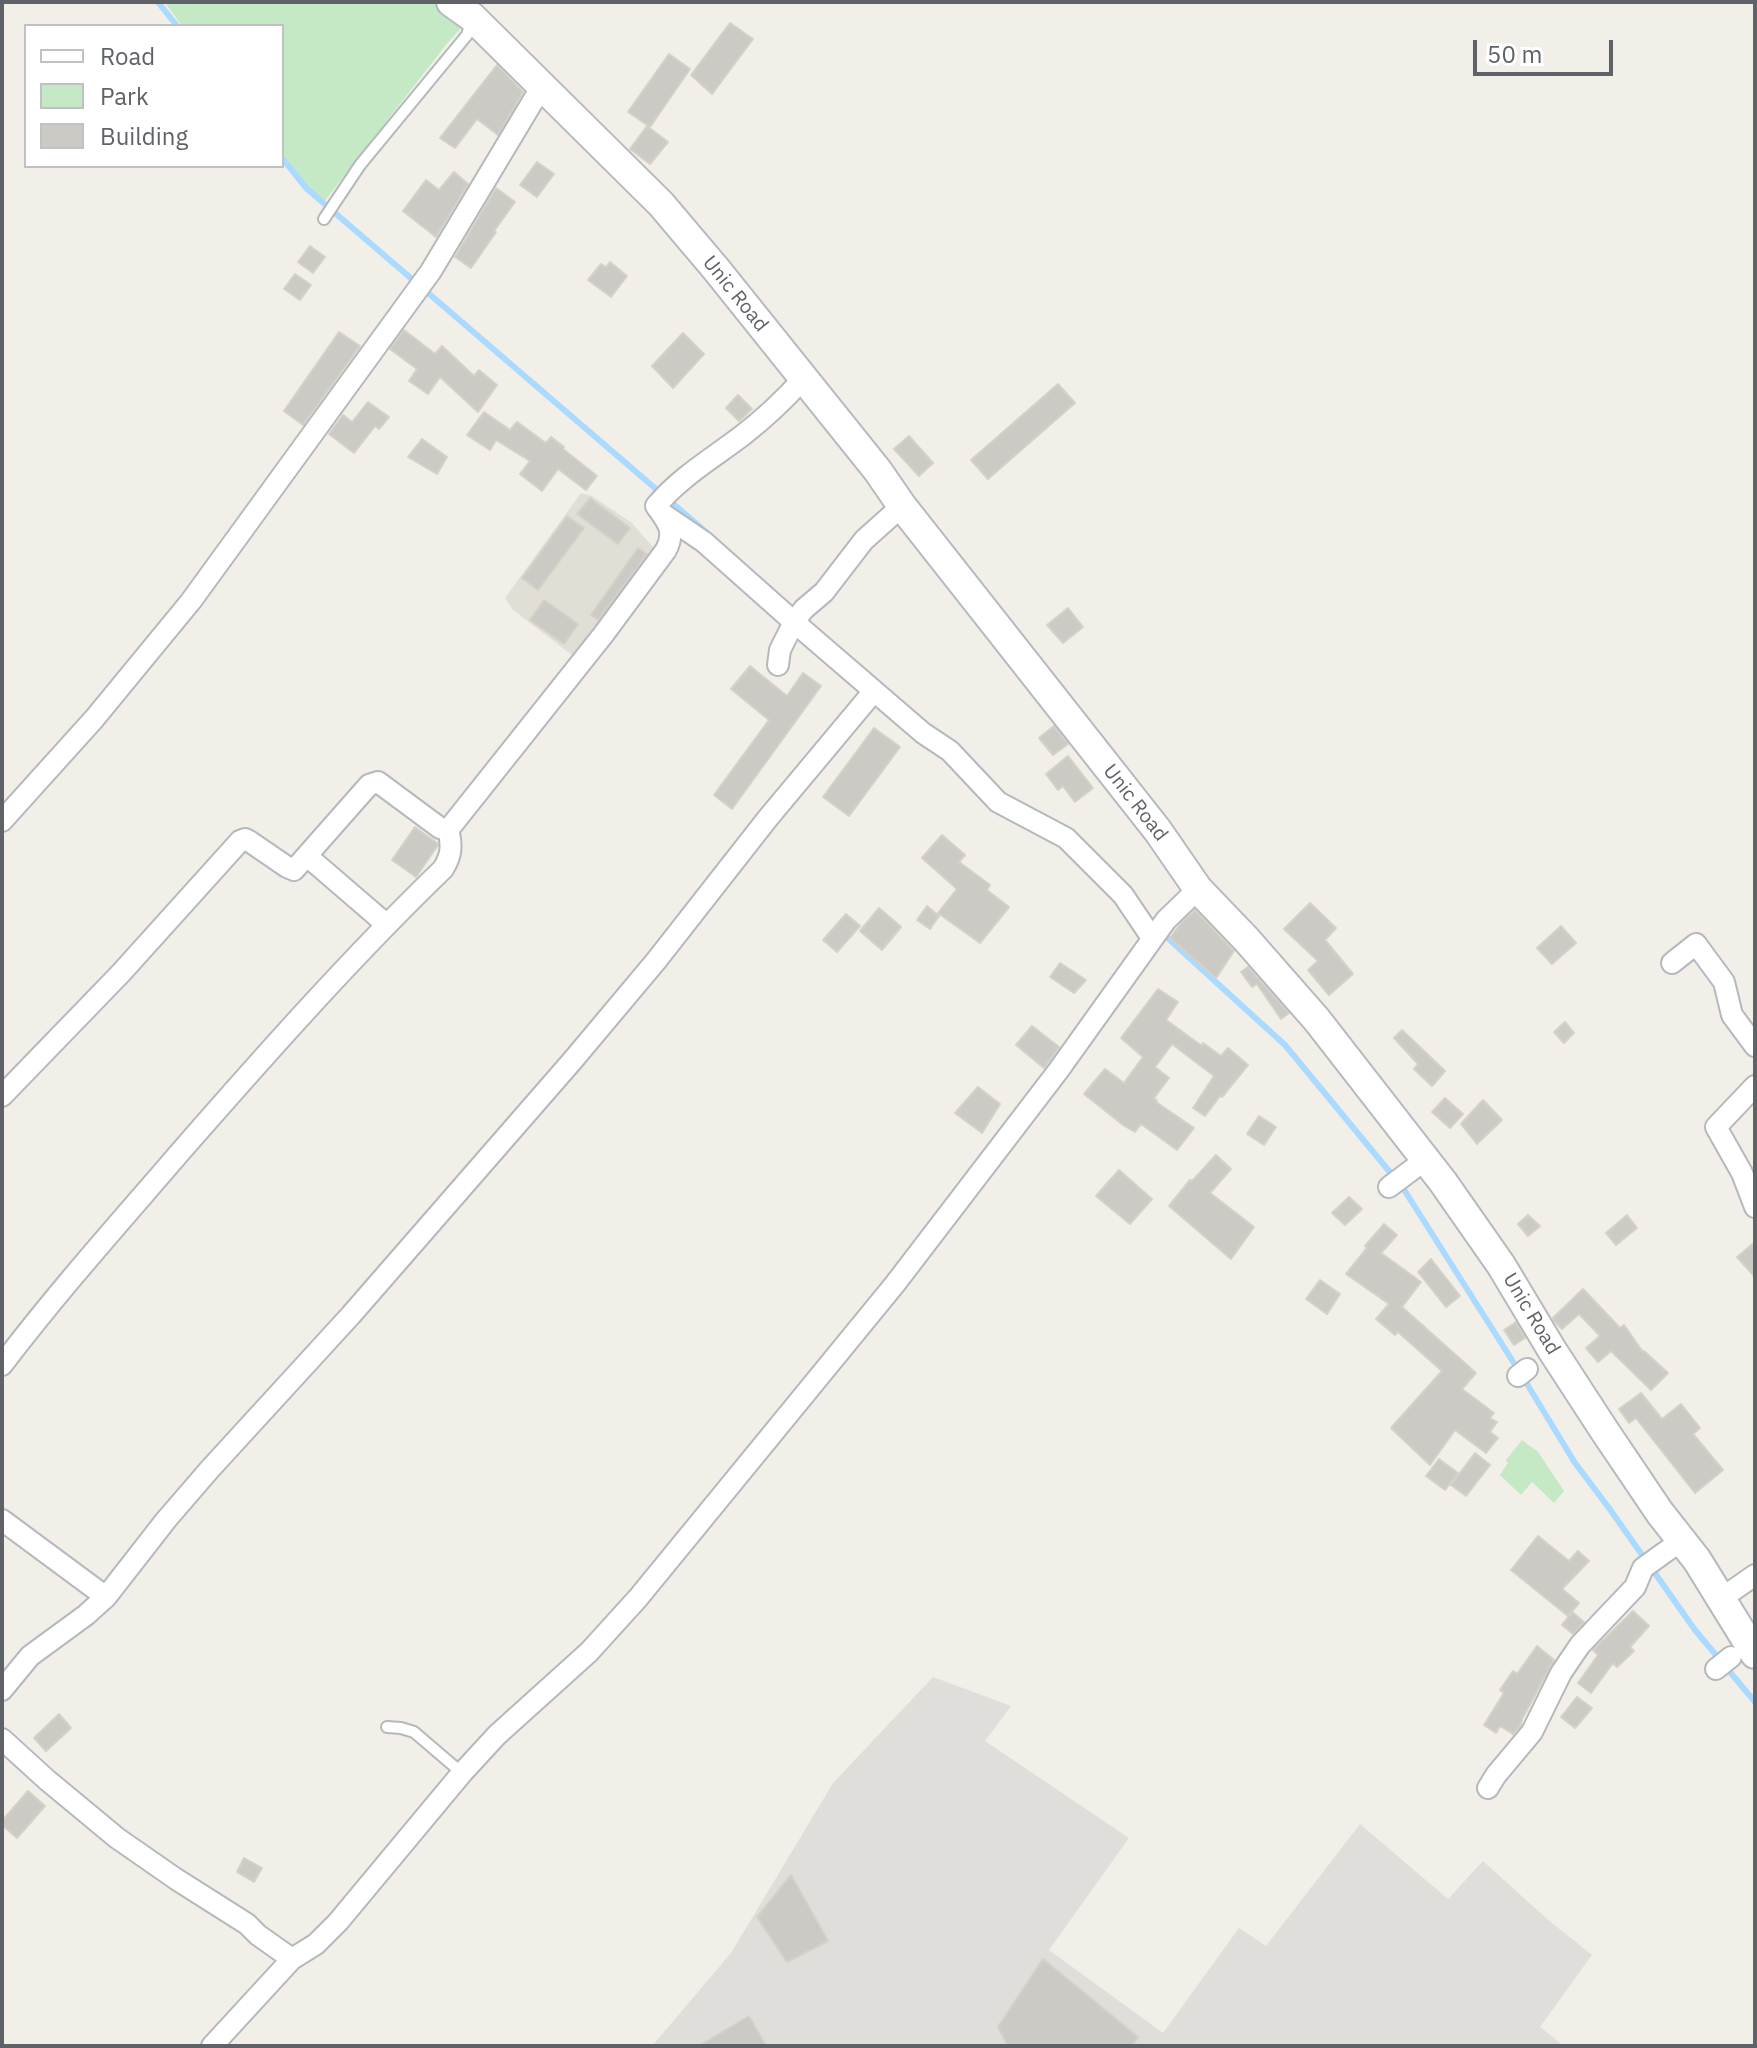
<!DOCTYPE html>
<style>
body{margin:0}
#map{position:relative;width:1757px;height:2048px;overflow:hidden;background:#f1efe8;font-family:"IBM Plex Sans",sans-serif}
canvas{display:block}
.frame{position:absolute;inset:0;border:4px solid #5f6368;pointer-events:none}
.legend{position:absolute;left:24px;top:24px;width:260px;height:144px;box-sizing:border-box;background:#fff;border:2px solid #bfc1c3;margin:0;padding:10px 14px;list-style:none;font-size:24px;color:#5f6368}
.legend li{display:flex;align-items:center;gap:16px;height:40px}
.legend b{width:40px;border:2px solid #bfc1c3}
.scale{position:absolute;left:1473px;top:40px;width:140px;height:36px;box-sizing:border-box;border:4px solid #5f6368;border-top:0;padding-left:10px;font-size:24px;line-height:28px;white-space:nowrap;color:#5f6368;-webkit-text-stroke:6px #fff;paint-order:stroke}
</style>
<div id="map">
<canvas width="1757" height="2048"></canvas>
<div class="frame"></div>
<ul class="legend">
<li><b style="height:10px;background:#fff"></b>Road</li>
<li><b style="height:22px;background:#c5e8c5"></b>Park</li>
<li><b style="height:22px;background:#cccac5"></b>Building</li>
</ul>
<div class="scale">50 m</div>
</div>
<script>
const context = document.querySelector('canvas').getContext('2d');
context.lineJoin = 'round';
function fill(path, color) {
  context.fillStyle = color;
  context.fill(path, 'evenodd');
}
function strokePath(path, color, width, dash) {
  context.strokeStyle = color;
  context.lineWidth = width;
  context.lineCap = dash ? 'butt' : 'round';
  context.setLineDash(dash || []);
  context.stroke(path);
}
function label(font, color, halo, rows, align = 'center') {
  context.font = font + ' "IBM Plex Sans",sans-serif';
  context.lineWidth = 7;
  context.setLineDash([]);
  context.textBaseline = 'middle';
  context.strokeStyle = halo;
  context.fillStyle = color;
  for (const [text, x, y, turn = 0] of rows) {
    context.save();
    context.translate(x, y);
    context.rotate((+turn || 0) * Math.PI / 180);
    context.textAlign = isNaN(turn) ? turn : align;
    if (halo) context.strokeText(text, 0, 0);
    context.fillText(text, 0, 0);
    context.restore();
  }
}
fill(new Path2D(`
 M933,1677l78,29 -26,35 144,97 -80,112 114,83 76,-105 27,18 94,-122 88,75 35,-38 64,58 45,36 -52,72 24,19h-912l79,-93 102,-170z`), '#e0deda');
fill(new Path2D(`
 M581,493l11,3 40,27 27,31 -82,105 -64,-49 -8,-12z`), '#e1ded6');
fill(new Path2D(`
 M167,2h275l24,20 -21,24 -122,157 -41,-46v-131h-100l-16,-22z
 M1522,1440l16,12 26,39 -10,12 -22,-21 -11,13 -21,-20 8,-12 -2,-3z`), '#c5e8c5');
strokePath(new Path2D(`
 M158,2l19,24
 M282,158l24,30 400,344
 M1161,932l124,113 118,143 121,191 51,84 34,45 86,122 60,72`), '#aadaff', 6);
const building = new Path2D(`
 M730,23l23,16 -41,55 -21,-19z
 M669,54l21,15 -40,58 -22,-15z
 M497,65l26,27 -25,43 -21,-16 -22,29 -15,-10z
 M647,126l21,16 -18,22 -20,-15z
 M537,162l17,12 -17,23 -17,-12z
 M454,172l14,12 -32,53 -33,-26 23,-31 13,10z
 M496,188l19,14 -21,29 2,1 -25,36 -16,-11z
 M310,246l15,11 -12,16 -15,-11z
 M610,262l17,14 -16,21 -23,-17 13,-16 5,3z
 M295,274l16,11 -11,15 -16,-11z
 M404,330l31,24 7,-8 32,30 5,-6 18,15 -19,27 -38,-35 -12,17 -19,-13 8,-12 -27,-20z
 M339,332l21,14 -57,79 -19,-14z
 M683,333l21,21 -31,34 -21,-22z
 M1058,384l17,19 -87,76 -17,-19z
 M738,395l14,14 -13,12 -13,-13z
 M368,402l21,15 -10,12 -4,-3 -21,27 -25,-19 14,-19 9,7z
 M484,412l26,18 7,-8 29,21 5,-6 13,10 -1,2 34,27 -11,14 -28,-21 -16,22 -22,-17 10,-13 -34,-21 -6,10 -23,-15z
 M909,436l24,27 -14,13 -25,-27z
 M422,439l25,18 -10,17 -29,-17z
 M590,498l40,30 -12,16 -41,-30z
 M567,516l17,12 -46,62 -16,-12z
 M638,548l9,6 -49,66 -7,-5z
 M544,600l34,24 -14,20 -34,-24z
 M1068,608l15,19 -20,16 -16,-18z
 M750,666l37,30 16,-23 18,13 -89,123 -18,-14 55,-75 -38,-31z
 M1054,726l14,18 -15,11 -14,-17z
 M874,728l26,19 -51,69 -26,-19z
 M1068,756l25,32 -18,14 -12,-16 -5,4 -12,-16z
 M415,827l22,16 1,2 -22,32 -24,-17z
 M942,835l23,20 -6,7 31,23 -3,5 22,17 -29,36 -42,-30 19,-24 -35,-31z
 M1310,903l26,25 -11,12 28,34 -24,21 -21,-25 10,-9 -34,-32z
 M927,906l12,10 -9,13 -13,-9z
 M879,908l22,19 -19,23 -22,-19z
 M1195,910l39,41 -18,27 -46,-40 11,-15z
 M846,914l14,12 -23,26 -14,-12z
 M1561,926l15,17 -24,21 -15,-16z
 M1060,963l26,17 -12,13 -24,-16z
 M1248,967l41,46 -8,6 -24,-35 -5,3 -11,-15z
 M1158,989l20,13 -12,18 36,26 1,-3 18,13 7,-8 20,17 -26,32 -2,-1 -15,20 -12,-8 21,-32 -42,-32 -17,23 14,11 -15,20 3,3 -1,1 38,26 -17,22 -36,-26 -6,8 -12,-7 -39,-31 21,-25 19,14 19,-26 -22,-19z
 M1565,1022l9,11 -10,10 -10,-11z
 M1032,1026l27,21 -15,21 -28,-23z
 M1402,1030l43,41 -13,15 -18,-17 4,-5 -24,-26z
 M978,1087l22,17 -18,29 -27,-20z
 M1445,1098l18,16 -13,14 -18,-16z
 M1483,1100l19,20 -25,24 -16,-20z
 M1259,1116l17,11 -12,18 -17,-11z
 M1216,1155l15,14 -21,24 44,34 -23,32 -62,-53 21,-26 2,1z
 M1119,1170l33,29 -22,25 -34,-28z
 M1349,1197l13,12 -17,16 -13,-12z
 M1528,1215l12,11 -12,10 -10,-12z
 M1627,1215l10,13 -21,17 -10,-12z
 M1384,1224l13,11 -16,18 40,29 -19,25 74,66 -14,16 32,24 -4,5 7,4 -7,10 8,6 -12,15 -31,-23 -25,35 -39,-37 51,-57 -44,-39 -3,3 -19,-16 13,-15 -43,-30 21,-26 -2,-2z
 M1755,1242v35l-18,-20z
 M1431,1259l29,37 -14,11 -28,-35z
 M1320,1280l20,14 -13,20 -21,-15z
 M1583,1289l37,39 4,-3 19,27 1,-1 24,22 -17,17 -40,-39 -13,11 -12,-14 14,-12 -21,-22 -17,15 -8,-8 -1,-3z
 M1516,1322l9,16 -11,7 -10,-15z
 M1641,1393l21,26 19,-15 19,24 -7,6 30,36 -28,23 -59,-75 -7,5 -10,-14z
 M1475,1453l15,12 -24,31 -15,-11z
 M1439,1459l19,14 -13,17 -19,-14z
 M1538,1536l31,25 9,-10 11,10 -27,28 17,14 -11,13 -57,-46z
 M1633,1611l16,15 -19,21 4,4 -17,16 -4,-4 -22,30 -13,-10 20,-28 -5,-5z
 M1572,1612l12,10 -11,12 -11,-9z
 M1537,1646l17,14 -32,59 -1,6 -8,9 -13,-8 -4,7 -12,-8 20,-32 -4,-3 13,-19 4,3z
 M1577,1697l15,11 -17,20 -14,-11z
 M59,1714l12,14 -25,23 -12,-13z
 M28,1791l17,15 -28,32 -15,-13v-4z
 M244,1858l18,10 -8,14 -17,-10z
 M791,1875l37,66 -41,21 -30,-45z
 M1043,1959l95,78 -6,9h-124l-10,-19z
 M749,2016l17,30h-67z`);
fill(building, '#cccac5');
strokePath(building, '#d6d1c6', 2);
const lane = new Path2D(`
 M324,219l36,-54 107,-130 5,-16
 M387,1727l14,1 13,4 48,41`);
const street = new Path2D(`
 M663,514l41,28 90,80 129,111 27,18 48,51 68,36 57,57 29,43
 M778,665l2,-15 14,-28 10,-13 20,-17 40,-52 38,-34
 M2,821l92,-102 97,-118 240,-330 111,-185
 M307,856l79,68
 M1672,963l24,-19 28,38 8,33 23,31
 M1755,1086l-39,41 26,46 13,34
 M2,1096l119,-123 119,-132 5,-2 4,2 38,26 7,3 75,-85 9,-3 62,46 8,1 4,-4 151,-190 63,-85c10,-19 1,-29 -10,-44 24,-29 57,-48 87,-71 22,-17 41,-35 60,-56
 M1389,1187l36,-27
 M2,1365c57,-75 119,-144 180,-215 84,-96 169,-192 261,-281 9,-14 9,-24 5,-40
 M1518,1376l9,-7
 M2,1520l104,77
 M1722,1598l33,-23
 M1716,1669l15,-12
 M2,1690l28,-34 56,-41 20,-18 60,-77 44,-51 141,-154 222,-255 83,-99 112,-143 106,-127
 M2,1739l45,41 70,58 59,41 71,45 11,11 34,24
 M1488,1788l8,-13 36,-43 29,-59 19,-28 55,-58 8,-19 39,-28
 M212,2046l80,-87 24,-15 22,-22 124,-149 35,-38 92,-83 49,-54 257,-314 163,-213 108,-151 32,-31`);
const secondary = new Path2D(`
 M451,2l21,15 189,187 55,65 162,202 24,35 256,325 40,58 48,50 71,81 126,162 58,83 51,85 52,80 56,83 37,47 58,94`);
strokePath(lane, '#b5b8bc', 14);
strokePath(street, '#b5b8bc', 24);
strokePath(secondary, '#b6babf', 32);
strokePath(lane, '#fff', 10);
strokePath(street, '#fff', 20);
strokePath(secondary, '#fff', 28);
label('20px', '#5f6368', '#fff', [
 ["Unic Road",735,294,51],
 ["Unic Road",1135,803,52],
 ["Unic Road",1531,1314,59]
]);
</script>
